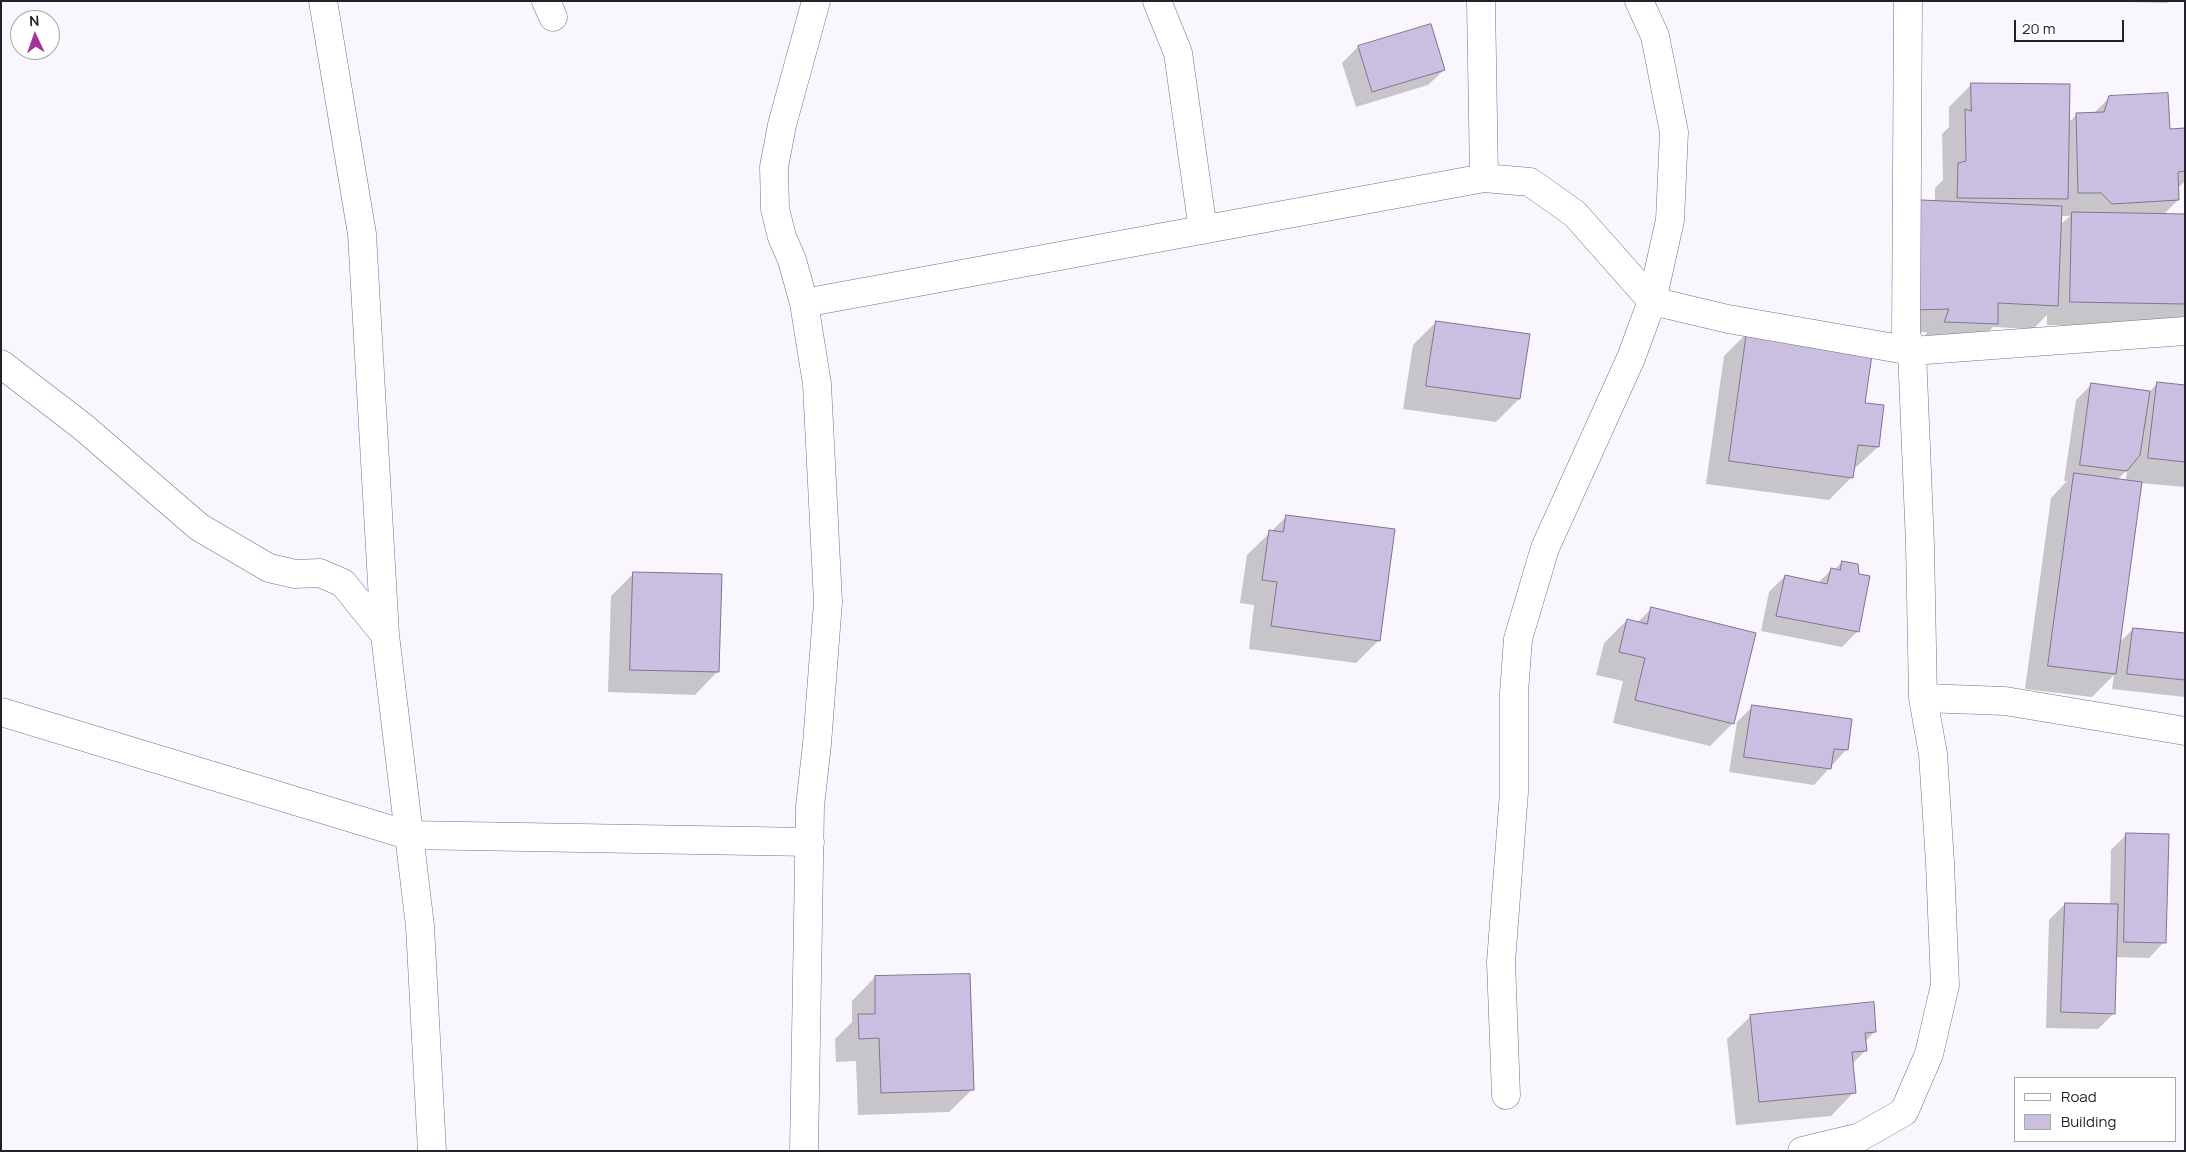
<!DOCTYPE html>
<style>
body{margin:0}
#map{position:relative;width:2186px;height:1152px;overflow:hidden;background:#f9f7fd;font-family:Manrope,sans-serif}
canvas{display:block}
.frame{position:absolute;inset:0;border:2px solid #24202c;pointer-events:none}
.legend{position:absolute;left:2014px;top:1077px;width:162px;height:65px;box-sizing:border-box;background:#fff;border:1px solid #a7a6ab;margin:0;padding:6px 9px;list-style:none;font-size:15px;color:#24202c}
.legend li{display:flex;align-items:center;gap:10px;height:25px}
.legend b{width:25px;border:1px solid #a7a6ab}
.north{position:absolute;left:10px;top:10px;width:50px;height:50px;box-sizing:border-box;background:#fff;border:1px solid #a7a6ab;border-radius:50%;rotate:357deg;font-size:14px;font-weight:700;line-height:20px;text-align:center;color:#24202c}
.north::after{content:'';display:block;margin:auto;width:18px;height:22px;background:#a43594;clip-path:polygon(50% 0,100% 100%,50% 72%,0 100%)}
.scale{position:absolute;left:2014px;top:20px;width:110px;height:22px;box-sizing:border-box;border:2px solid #24202c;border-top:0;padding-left:6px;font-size:15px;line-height:18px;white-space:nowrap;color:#24202c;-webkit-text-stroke:4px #fff;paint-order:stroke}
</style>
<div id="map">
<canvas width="2186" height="1152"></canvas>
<div class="frame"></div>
<ul class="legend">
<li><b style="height:6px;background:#fff"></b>Road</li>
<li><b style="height:14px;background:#cabfe0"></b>Building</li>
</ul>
<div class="north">N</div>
<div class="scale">20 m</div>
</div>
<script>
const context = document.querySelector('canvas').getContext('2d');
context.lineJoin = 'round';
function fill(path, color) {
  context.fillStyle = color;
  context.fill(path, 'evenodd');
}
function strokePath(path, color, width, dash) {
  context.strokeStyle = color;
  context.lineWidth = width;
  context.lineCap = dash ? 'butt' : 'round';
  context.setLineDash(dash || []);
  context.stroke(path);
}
fill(new Path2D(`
 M2085,1h84l-1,2z
 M1430,26l14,44 -16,15 -72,22 -14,-44 16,-16z
 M1972,84l96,39 9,-9h16l17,-17 58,33 17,-1v52l-7,7v12l-15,15h22v102l-10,10 -128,-2v-10l-14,14 -40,-2 -20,20 -51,-2 5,-13 -33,1 5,-109 23,-23h13v-13l8,-8 -1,-46 7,-7v-20zM2061,216h9l-10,9z
 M1436,322l83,77 -23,23 -93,-13 10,-64z
 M1748,332l116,72 14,43 -25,23 -1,7 -23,23 -123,-16 18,-128z
 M2158,383l27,3v101l-45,-4 -21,160 14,-14 52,5v63l-73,-8 2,-14 -22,22 -67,-8 26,-191 16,-17h-3l12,-81 16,-16 57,8zM2127,470l-1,11 -9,-1z
 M1287,516l92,124 -23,23 -107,-14 5,-44 -14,-2 7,-48z
 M1842,562l16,69 -16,16 -81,-16 8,-39 16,-16 33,7 13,-13h3z
 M634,573l84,98 -23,24 -87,-3 3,-96z
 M1652,608l81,115 -23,23 -97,-23 10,-42 -27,-6 8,-32 23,-23 10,3z
 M1753,706l93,44 -32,35 -85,-13 8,-50z
 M2127,834l37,108 -15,16 -33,-1 -2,56 -16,16 -52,-1 3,-108 16,-16 45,1 1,-55z
 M875,977l98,112 -24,23 -91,3 -2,-54 -20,1 -1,-23 17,-17v-21z
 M1751,1016l124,15 -10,11 1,8 -14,14 2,28 -23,24 -95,9 -9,-86z`), '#0003');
const building = new Path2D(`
 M1431,24l14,46 -73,22 -14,-46z
 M1971,83l99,1 -2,115 -111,-1 1,-35 8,-2 -1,-52 6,2z
 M2168,93l2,36 15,-1v43l-7,1 1,28 -67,4 -11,-11h-23l-2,-80 28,-1 5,-16z
 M1921,200l141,6 -4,100 -60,-3v21l-54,-2 5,-13 -32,1z
 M2072,212l113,2v90l-115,-2z
 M1436,321l94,13 -10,65 -94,-13z
 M1747,331l126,17 -8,55 19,2 -5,42 -21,-2 -5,33 -124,-17z
 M2157,382l28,3v77l-37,-4z
 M2091,383l59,8 -10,64 -13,16 -47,-6z
 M2074,473l68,9 -26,192 -68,-8z
 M1286,515l109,14 -15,112 -109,-15 6,-44 -15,-2 7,-50 14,2z
 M1842,561l16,3 1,10 11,2 -11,56 -83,-16 9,-41 42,9 4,-16 9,2z
 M633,572l89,2 -3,98 -89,-2z
 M1651,607l105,26 -22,91 -99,-24 10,-42 -26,-6 8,-33 20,5z
 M2133,628l52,5v47l-58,-6z
 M1752,705l100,14 -4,31 -14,-1 -3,20 -87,-12z
 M2126,833l43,1 -3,109 -42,-1z
 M2065,903l53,1 -3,110 -54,-2z
 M970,974l4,116 -93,3 -2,-55 -20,1 -1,-25h17v-38z
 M1874,1002l2,30 -11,1 2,18 -15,1 4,41 -97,9 -9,-87z`);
fill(building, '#cabfe0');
strokePath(building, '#7e7491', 1);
const minor = new Path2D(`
 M323,1l39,233 23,401 35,291 12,225
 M546,1l7,16
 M1157,1l21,52 25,177
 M1481,1l3,177
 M1908,1l-2,334 6,16 8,194 3,153
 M804,303l680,-125 46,4 45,32 77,87 76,18 184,32 273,-20
 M1,364l81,62 117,101 70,41 26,6 25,-1 23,10 42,52
 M1,712l407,123 402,7
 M1506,1095l-5,-133 13,-170v-99l4,-54 27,-91 86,-190 21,-57 18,-81 4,-88 -19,-96 -16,-35
 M804,1151l6,-345 7,-62 11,-142 -11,-218 -13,-81 -12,-43 -10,-23 -7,-28 -1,-42 8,-42 34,-124
 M1802,1151l58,-14 44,-25 25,-58 16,-69 -5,-122 -7,-109 -10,-56 82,3 180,30`);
strokePath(minor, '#776d8b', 29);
strokePath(minor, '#fff', 28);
</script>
